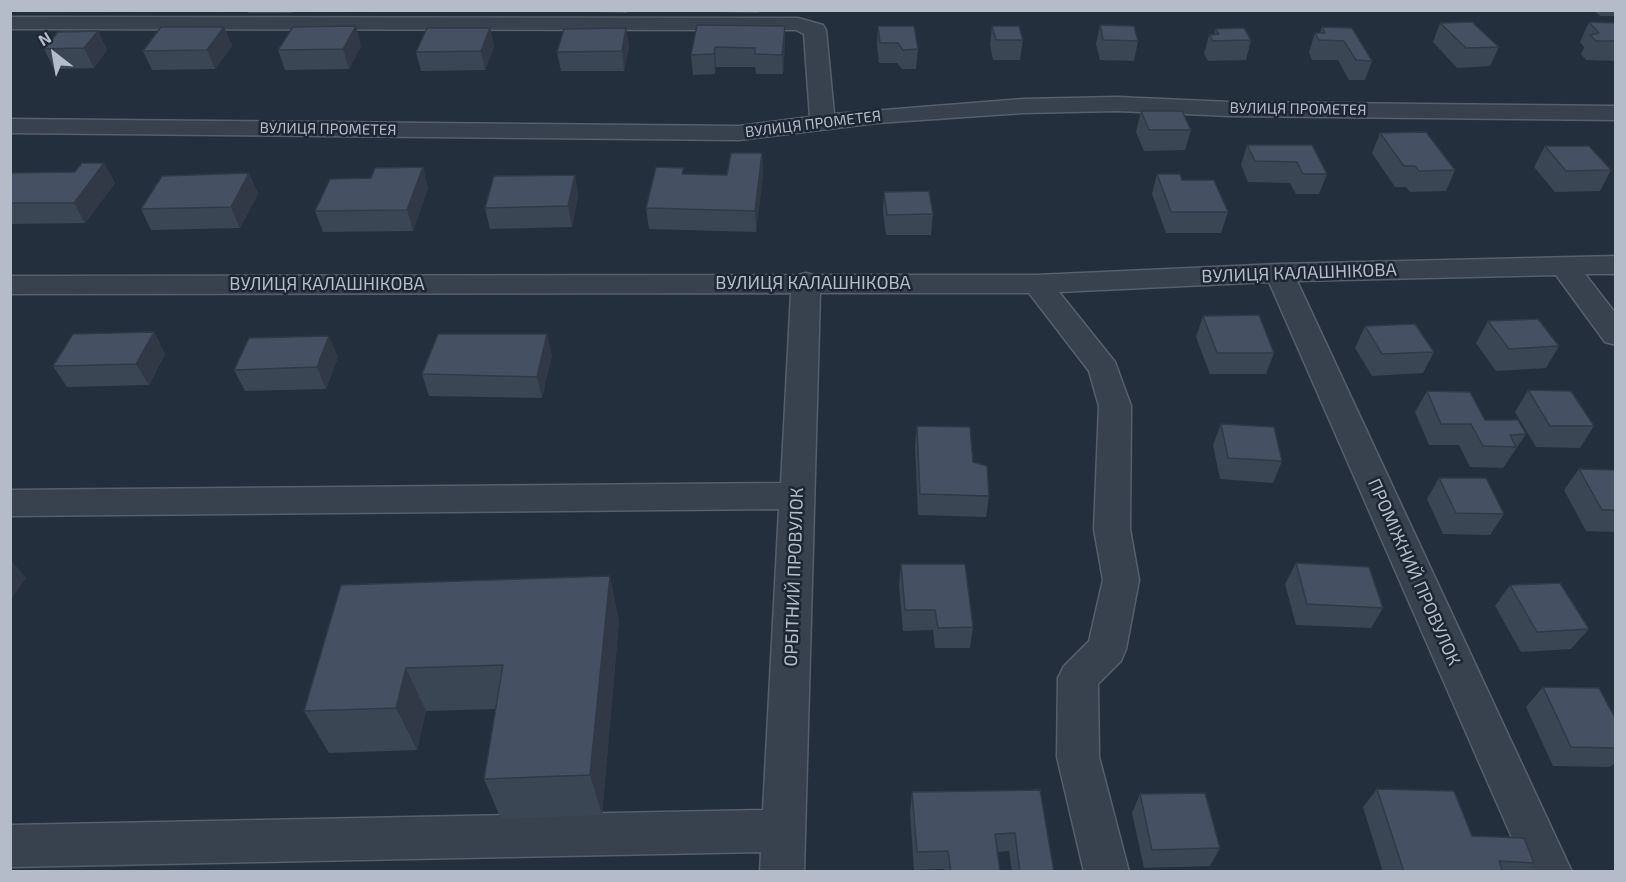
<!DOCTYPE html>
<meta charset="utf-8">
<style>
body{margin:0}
#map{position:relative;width:1626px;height:882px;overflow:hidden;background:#242f3e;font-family:"Exo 2",sans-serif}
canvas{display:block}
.frame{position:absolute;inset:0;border:12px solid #b4bcc9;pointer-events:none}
.north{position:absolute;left:24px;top:24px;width:60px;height:60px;-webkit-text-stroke:4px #1d2633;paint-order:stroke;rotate:329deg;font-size:16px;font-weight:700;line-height:24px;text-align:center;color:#b4bcc9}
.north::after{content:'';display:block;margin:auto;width:21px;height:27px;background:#b4bcc9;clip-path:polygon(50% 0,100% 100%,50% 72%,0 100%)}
</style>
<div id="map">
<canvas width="1626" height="882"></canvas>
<div class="frame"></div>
<div class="north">N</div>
</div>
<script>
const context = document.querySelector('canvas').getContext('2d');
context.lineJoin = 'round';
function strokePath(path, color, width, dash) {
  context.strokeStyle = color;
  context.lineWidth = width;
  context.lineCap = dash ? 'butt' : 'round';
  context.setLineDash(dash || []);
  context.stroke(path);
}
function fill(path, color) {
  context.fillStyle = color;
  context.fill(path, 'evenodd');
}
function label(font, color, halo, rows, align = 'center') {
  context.font = font + ' "Exo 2",sans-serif';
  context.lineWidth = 5;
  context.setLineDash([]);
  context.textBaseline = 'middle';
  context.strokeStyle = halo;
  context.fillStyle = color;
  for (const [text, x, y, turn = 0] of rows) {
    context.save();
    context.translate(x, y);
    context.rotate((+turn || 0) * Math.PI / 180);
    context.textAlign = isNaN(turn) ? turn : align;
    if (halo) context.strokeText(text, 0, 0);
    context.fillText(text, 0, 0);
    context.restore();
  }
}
const minor = new Path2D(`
 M10,17l788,1 25,7 3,5 8,84 189,-15 94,-2 113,5 386,4v14l-386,-4 -113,-5 -94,2 -146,10 -138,17 -729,-7v-14l729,7 71,-9 -6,-83 -8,-4 -786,-1z
 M1616,256v18h-31l31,40v31l-11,-3 -49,-67 -259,6 275,591h-45l-258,-590 -210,10 56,70 16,44 -1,123 9,51 -13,69 -5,12 -23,23 1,73 30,115h-45l-27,-115 1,-79 6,-12 25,-25 14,-61 -9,-51 5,-123 -10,-35 -60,-78h-209l-16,579h-44l1,-20 -751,15v-42l753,-15 16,-301 -769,7v-26l771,-7 10,-190 -781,1v-18l788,-1 8,-2 8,2h223l242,-11z`);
strokePath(minor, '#565f6c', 3);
fill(minor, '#38414e');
fill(new Path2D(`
 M247,10h47l-2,3h-44z
 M522,10h28v1z
 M598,10h30l-1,3 -29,-1z
 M718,10h42l-1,3 -41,-1z
 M1594,10h22v6h-16z
 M1589,22l27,1v38l-30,-1 -5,-6 3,-7 -4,-5z
 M1440,23l59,24 -9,19 -33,2 -24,-26z
 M1100,25l38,16 -4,20 -34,-1 -4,-16z
 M785,26v19l-2,29h-27l-1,-7h-39l-1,7 -22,1 -2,-20z
 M878,26l40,23 -2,20h-14l-5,-6h-18l-2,-18z
 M992,26l31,14 -3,20h-27l-3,-15z
 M224,27l8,19 -17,23 -63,1 -9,-19z
 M1322,27l30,1 20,33 -7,19h-16l-11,-20h-26l-3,-8 6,-19h5z
 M490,28l4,19 -9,23 -64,1 -5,-19z
 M626,28l3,19 -5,24h-63l-4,-19z
 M1215,29l36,11 -5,20 -38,1 -4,-7 5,-19 5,-1z
 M98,31l9,19 -13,18 -40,1 -10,-20z
 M361,46l-12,23 -64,1 -7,-20z
 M1141,111l50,19 -6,20 -41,1 -8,-19z
 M1380,133l75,37 -9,21 -36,1 -4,-5h-11l-23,-34z
 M1247,145h65l15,29 -8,20h-23l-6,-11 -42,-1 -7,-17z
 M1545,146l66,24 -11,21 -45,1 -21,-25z
 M762,153l1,21 -7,58 -107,-3 -3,-21 38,-34 43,1z
 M104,163l11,20 -30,40 -75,1v-51l65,-1z
 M423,167l5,21 -15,43 -90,1 -8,-21z
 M249,173l9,21 -18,34 -89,2 -10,-21z
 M1157,174l25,6 46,32 -7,21h-55l-14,-39z
 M575,175l3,20 -6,32 -82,2 -5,-21z
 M884,192l49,22 -2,21h-45l-3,-23z
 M1203,316l71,37 -8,21h-56l-14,-37z
 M1488,321l71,25 -13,22 -50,3 -20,-28z
 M1365,326l69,26 -11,21 -51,3 -17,-28z
 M154,332l11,22 -16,31 -82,2 -14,-21z
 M552,355l-10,43 -113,-2 -7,-22z
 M338,357l-12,32 -81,2 -11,-21z
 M1528,390l66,36 -14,22 -44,-1 -21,-35z
 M1427,391l58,29 41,14 -23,34 -33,-1 -11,-22h-30l-14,-33z
 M1221,424l61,37 -9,22 -53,-4 -7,-34z
 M917,426l56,36 16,34 -3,21 -68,-2 -3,-68z
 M1579,469l37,1v62l-30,-1 -22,-41z
 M1439,478l65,36 -14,21 -47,-1 -16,-35z
 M1296,563l87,45 -12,20 -75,-3 -11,-41z
 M901,564l72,63 -3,21h-35l-2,-18 -30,1 -4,-46z
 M341,585l278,35 -17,195 -101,4 -17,-40 12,-70 -70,2 -9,39 -88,3 -25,-42z
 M1510,585l79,44 -18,20 -50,3 -26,-46z
 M1543,687l73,33v42l-6,5 -57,-1 -27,-59z
 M1377,789l95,47 62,27 -9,9h-142l-20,-65z
 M1040,790l14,82h-42l-3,-21 -11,1 2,20h-55l-1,-3 -30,1 -4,-59 2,-19z
 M1140,794l80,54 -10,18 -66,2 -12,-55z`), '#3b4654');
fill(new Path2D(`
 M356,26l5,20 -12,23 -6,-20z
 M785,26v19l-2,29 -1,-19z
 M224,27l8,19 -17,23 -8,-19z
 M490,28l4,19 -9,23 -4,-19z
 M626,28l3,19 -5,24 -2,-20z
 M98,31l9,19 -13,18 -10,-20z
 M715,47l1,20 -1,7 -1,-20z
 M762,153l1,21 -7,58 -1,-21z
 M104,163l11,20 -30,40 -11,-20z
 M423,167l5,21 -15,43 -6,-21z
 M249,173l9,21 -18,34 -9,-21z
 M575,175l3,20 -6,32 -4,-21z
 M154,332l11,22 -16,31 -13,-21z
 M547,334l5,21 -10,43 -5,-21z
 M329,336l9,21 -12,32 -9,-22z
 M10,559l16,19 -16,23z
 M610,576l9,44 -17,195 -12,-40z
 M406,668l20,43 -9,39 -21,-42z`), '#303945');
const building = new Path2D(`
 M1472,22l27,25 -33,1 -26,-25z
 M1589,22l27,1v18h-20l-6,-6 9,-2z
 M697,25l88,1 -3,29 -27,-1v-6l-40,-1 -1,7 -23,1z
 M1100,25l34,1 4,15 -35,-1z
 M356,26l-13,23 -65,1 15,-23z
 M878,26h36l4,23 -15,1 -5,-7h-18z
 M992,26h27l4,14h-27z
 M161,27h63l-17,23 -64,1z
 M1322,27l30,1 20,33 -16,-1 -12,-19 -25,-1 -4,-7h10z
 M427,28h63l-9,23 -65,1z
 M626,28l-4,23 -65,1 7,-23z
 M1244,28l7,12 -38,1 -4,-6 10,-1 -4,-5z
 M98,31l-14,17 -40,1 14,-17z
 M1141,111h41l9,19h-42z
 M1426,132l29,38 -36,1 -4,-5h-11l-24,-33z
 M1247,145h65l15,29h-24l-6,-12 -42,-1z
 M1545,146h44l22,24 -45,1z
 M731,153h31l-7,58 -109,-3 10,-41 28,1 -2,6 45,1z
 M82,163h22l-30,40h-64v-30l65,-1z
 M423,167l-16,43 -92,1 15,-32 41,-1 4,-10z
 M249,173l-18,34 -90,2 21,-33z
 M1157,174h23l2,6h32l14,32h-57z
 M575,175l-7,31 -83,2 9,-32z
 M929,191l4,23 -46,1 -3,-23z
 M1259,315l15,38h-57l-14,-37z
 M1538,319l21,27 -50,3 -21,-28z
 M1415,324l19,28 -52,2 -17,-28z
 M154,332l-18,32 -83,2 20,-32z
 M438,334h109l-10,43 -115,-3z
 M329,336l-12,31 -83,3 15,-32z
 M1528,390l43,1 23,35h-44z
 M1427,391l43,1 15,28h33l8,14 -16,1 6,12 -33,-1 -12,-22h-30z
 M1221,424l53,3 8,34 -54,-3z
 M917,426l53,1 3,35 14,4 2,30 -69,-2z
 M1579,469l37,1v40h-14z
 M1439,478h47l18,36 -48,-1z
 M1296,563l73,4 14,41 -76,-4z
 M901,564h64l8,63 -35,1 -3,-18h-30z
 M610,576l-20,199 -106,4 19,-114 -97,3 -10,40 -92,3 37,-126z
 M1560,583l29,46 -52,3 -27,-47z
 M1543,687l56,1 17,32v28l-45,-1z
 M1377,789l77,2 18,45 52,2 10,25 -35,-2 4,11h-99z
 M1040,790l14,82h-34l-5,-39 -20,1 5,38h-49l-3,-21 -31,1 -5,-60z
 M1205,793l15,55 -68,2 -12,-56z`);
fill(building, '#455162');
strokePath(building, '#303945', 1.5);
label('15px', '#b4bcc9', '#1d2633', [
 ["ВУЛИЦЯ ПРОМЕТЕЯ",1298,109,1],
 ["ВУЛИЦЯ ПРОМЕТЕЯ",813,124,-7],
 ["ВУЛИЦЯ ПРОМЕТЕЯ",328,129,1]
]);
label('18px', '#b4bcc9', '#1d2633', [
 ["ВУЛИЦЯ КАЛАШНІКОВА",1299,273,-2],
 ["ВУЛИЦЯ КАЛАШНІКОВА",813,283],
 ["ВУЛИЦЯ КАЛАШНІКОВА",327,284],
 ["ПРОМІЖНИЙ ПРОВУЛОК",1414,572,66],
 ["ОРБІТНИЙ ПРОВУЛОК",794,577,-88]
]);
</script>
